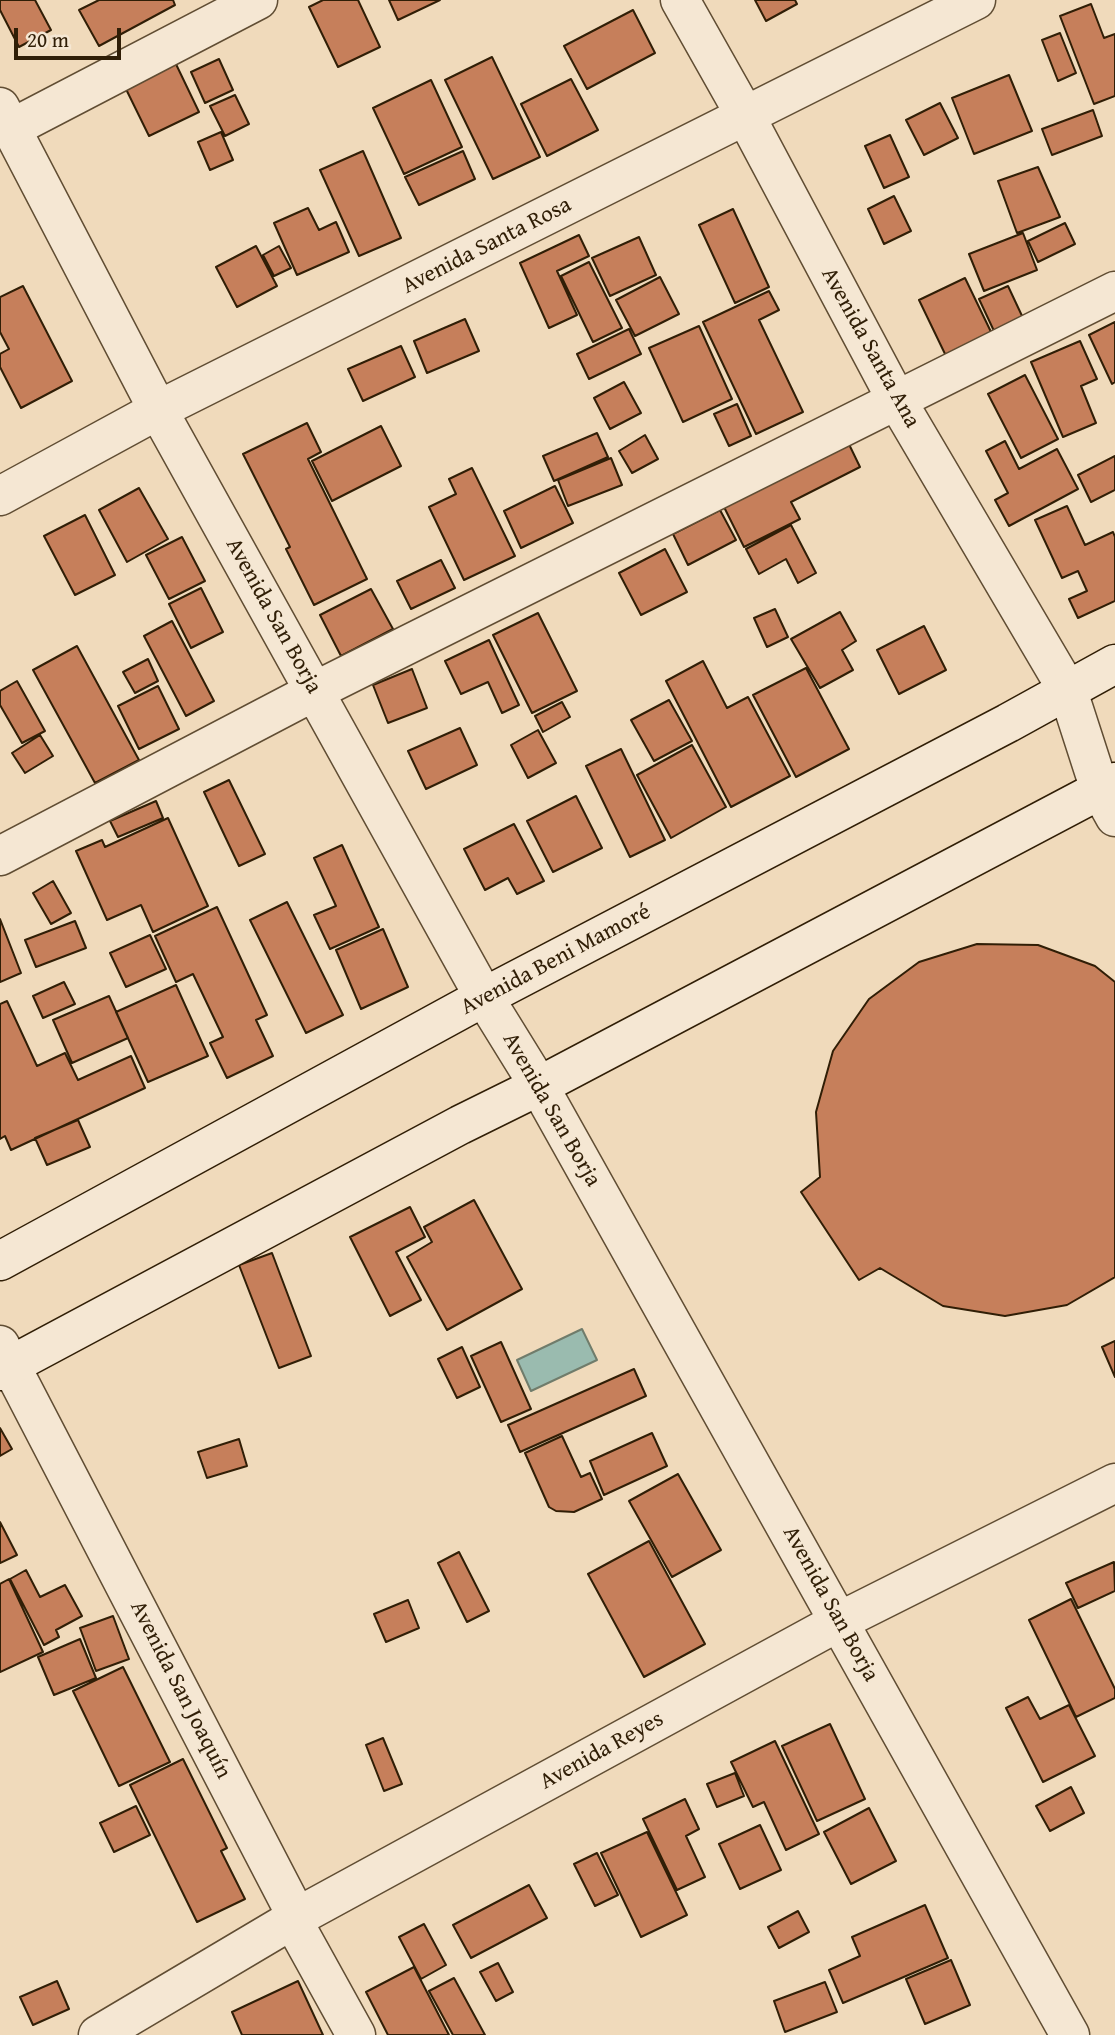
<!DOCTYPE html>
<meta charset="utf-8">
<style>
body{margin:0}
#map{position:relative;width:1115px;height:2035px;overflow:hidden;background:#f0dabb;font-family:"Gentium Book Plus",serif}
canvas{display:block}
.scale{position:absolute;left:14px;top:28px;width:107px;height:32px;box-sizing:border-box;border:4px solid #301e06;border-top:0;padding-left:9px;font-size:21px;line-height:24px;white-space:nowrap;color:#301e06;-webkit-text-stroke:5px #f5e7d3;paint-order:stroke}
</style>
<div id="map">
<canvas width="1115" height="2035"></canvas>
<div class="scale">20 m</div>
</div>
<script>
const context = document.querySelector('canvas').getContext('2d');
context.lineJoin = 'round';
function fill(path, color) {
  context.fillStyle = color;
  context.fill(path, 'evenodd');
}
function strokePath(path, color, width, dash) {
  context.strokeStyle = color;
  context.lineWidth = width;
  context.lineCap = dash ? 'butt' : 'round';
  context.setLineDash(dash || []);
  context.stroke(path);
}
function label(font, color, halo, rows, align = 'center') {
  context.font = font + ' "Gentium Book Plus",serif';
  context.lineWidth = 5;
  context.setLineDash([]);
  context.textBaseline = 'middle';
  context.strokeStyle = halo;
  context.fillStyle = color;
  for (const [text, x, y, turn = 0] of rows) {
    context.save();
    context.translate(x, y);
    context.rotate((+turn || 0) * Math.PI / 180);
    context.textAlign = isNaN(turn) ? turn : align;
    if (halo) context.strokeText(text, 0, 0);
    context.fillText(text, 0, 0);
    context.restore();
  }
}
const water = new Path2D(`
 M582,1329l15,31 -66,31 -14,-31z`);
fill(water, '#9abbaf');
strokePath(water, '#707c6b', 2);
const building = new Path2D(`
 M0,0h35l16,30 -32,17 -19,-37z
 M99,0h74l2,5 -76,41 -20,-36z
 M323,0h35l22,47 -42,20 -29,-60z
 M389,0h51l-42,20z
 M755,0h40l2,4 -31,17z
 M1091,4l13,34 11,-4v62l-21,8 -34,-88z
 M633,10l22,43 -68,36 -23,-43z
 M1060,33l16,40 -18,8 -16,-41z
 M492,57l48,100 -47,22 -48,-99z
 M219,59l14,31 -28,13 -14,-31z
 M174,60l25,52 -50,24 -25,-51z
 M1009,75l23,56 -58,23 -22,-56z
 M571,79l27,51 -51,26 -26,-52z
 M431,80l31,67 -58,27 -31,-66z
 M235,95l14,29 -24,12 -15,-30z
 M940,103l18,35 -34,17 -18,-35z
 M1093,110l9,26 -50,19 -10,-26z
 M221,132l12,28 -23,10 -12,-28z
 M890,135l19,42 -25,11 -19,-42z
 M363,151l38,87 -42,18 -39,-86z
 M463,151l12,28 -56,26 -14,-28z
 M1038,167l22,50 -43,16 -19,-52z
 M894,196l17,35 -27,13 -16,-35z
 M308,208l11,22 17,-8 13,30 -52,23 -23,-52z
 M733,209l36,78 -34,16 -36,-78z
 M1065,223l10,21 -37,18 -10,-21z
 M1023,233l14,37 -53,21 -15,-37z
 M579,235l10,21 -32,15 20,44 -28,13 -29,-65z
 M639,237l17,38 -46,21 -18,-38z
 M256,246l21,40 -40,21 -21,-40z
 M279,246l12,22 -17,8 -11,-21z
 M589,262l33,66 -29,14 -32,-66z
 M660,277l19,37 -44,22 -19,-36z
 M965,278l27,56 -46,22 -27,-56z
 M23,286l49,95 -51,27 -21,-41v-13l9,-5 -9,-17v-35z
 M1008,286l15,32 -29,13 -15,-32z
 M769,291l10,19 -20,10 44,92 -47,22 -53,-112z
 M465,319l14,32 -52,22 -13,-32z
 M1115,322v60l-3,2 -23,-49z
 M699,326l33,73 -49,23 -34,-74z
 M629,329l12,25 -52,25 -12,-25z
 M1080,341l17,38 -16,7 15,37 -33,14 -32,-75z
 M401,346l14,31 -52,24 -15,-32z
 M1025,375l33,64 -37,19 -33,-64z
 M624,382l17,31 -31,16 -16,-31z
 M737,404l14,32 -22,10 -15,-32z
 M307,423l14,29 -13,7 59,120 -53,26 -28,-56 4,-2 -47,-93z
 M381,426l20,40 -69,35 -20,-40z
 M597,433l11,24 -54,24 -11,-25z
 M645,435l13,24 -26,14 -13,-22z
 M845,436l15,31 -69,35 9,17 -56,28 -24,-48z
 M1005,441l14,28 38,-20 21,40 -69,37 -14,-26 13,-7 -22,-42z
 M1115,456v34l-24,12 -13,-27z
 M611,458l11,27 -54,21 -10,-26z
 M472,468l43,88 -51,24 -35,-73 27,-13 -7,-15z
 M555,486l18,37 -52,25 -17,-37z
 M139,488l29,51 -41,23 -28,-52z
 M1067,506l18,39 28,-13 2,5v64l-37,17 -9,-19 18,-8 -9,-20 -16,7 -27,-58z
 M720,510l16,30 -48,25 -15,-31z
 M85,515l30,60 -40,20 -31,-59z
 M791,525l25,48 -18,10 -12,-24 -27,15 -13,-25z
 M182,537l23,44 -36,18 -23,-44z
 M665,549l22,43 -46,23 -22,-42z
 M441,560l14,28 -44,21 -14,-28z
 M201,588l22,44 -32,16 -22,-44z
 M371,589l22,40 -52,27 -21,-41z
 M775,609l13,28 -21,10 -13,-29z
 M840,612l16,29 -14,9 11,20 -33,18 -29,-49z
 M538,613l39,78 -45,22 -39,-78z
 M172,621l42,80 -28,15 -42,-80z
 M924,626l22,44 -47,24 -22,-44z
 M489,640l30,65 -17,8 -14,-31 -27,12 -16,-33z
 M77,646l62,114 -44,23 -62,-113z
 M148,659l10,22 -23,12 -12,-21z
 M703,661l24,47 21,-11 42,79 -59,31 -65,-126z
 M806,668l43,81 -53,28 -43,-82z
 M412,669l15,39 -39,15 -15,-38z
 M17,681l28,50 -23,12 -22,-38v-14z
 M158,686l21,43 -40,20 -21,-43z
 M669,700l23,41 -38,20 -23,-41z
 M562,702l8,15 -27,15 -8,-16z
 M460,728l17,37 -51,24 -18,-38z
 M538,730l18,33 -28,15 -17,-33z
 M40,735l13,21 -28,17 -13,-20z
 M692,745l34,62 -55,31 -34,-63z
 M621,749l44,91 -35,17 -44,-91z
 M229,780l36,74 -26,12 -35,-74z
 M576,796l26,52 -49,24 -26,-51z
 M156,801l7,17 -45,19 -8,-16z
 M168,818l40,88 -55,26 -12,-27 -34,15 -31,-69 26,-11 3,7z
 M514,824l30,57 -27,13 -9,-16 -23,12 -21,-41z
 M342,845l37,82 -49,22 -16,-34 22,-9 -22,-48z
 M53,881l18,32 -20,11 -18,-31z
 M287,902l56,113 -37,18 -56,-113z
 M217,907l50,108 -11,5 17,36 -46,22 -17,-35 13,-6 -30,-63 -17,8 -21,-46z
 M0,919l21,54 -21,9z
 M75,921l11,27 -50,19 -11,-27z
 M383,929l25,58 -47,22 -25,-59z
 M150,935l16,34 -40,18 -16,-34z
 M977,944l61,1 57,21 20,16v295l-48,28 -62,11 -62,-10 -63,-38 -21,12 -58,-88 19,-15 -4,-65 17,-61 36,-52 50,-37z
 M64,982l11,22 -32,14 -10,-22z
 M176,985l32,71 -60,26 -32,-70z
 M109,996l19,42 -56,25 -19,-43z
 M7,1001l30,65 28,-13 13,27 53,-24 14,32 -134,62 -6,-14 -5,3v-135z
 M78,1120l12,27 -43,18 -12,-27z
 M474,1200l48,89 -75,41 -40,-73 25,-15 -8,-15z
 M410,1207l15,30 -29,15 25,48 -31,16 -40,-79z
 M272,1253l39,103 -32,12 -40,-103z
 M1115,1341v36l-13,-30z
 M501,1342l30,67 -30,13 -30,-66z
 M462,1347l18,40 -23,11 -19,-39z
 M634,1369l12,27 -126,56 -12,-27z
 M0,1428l12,21 -12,7z
 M652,1433l15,33 -63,29 -14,-34z
 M562,1436l19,41 9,-4 12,26 -28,13 -18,-1 -7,-4 -24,-54z
 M239,1439l8,27 -40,12 -9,-26z
 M678,1474l43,76 -49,27 -43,-76z
 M0,1522l17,33 -17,8z
 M649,1541l56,103 -61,33 -56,-103z
 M459,1552l30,59 -22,11 -29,-59z
 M1114,1562l1,29 -37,17 -12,-25z
 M26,1570l14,27 25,-12 17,31 -26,14 3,7 -15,8 -34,-66z
 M9,1579l34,73 -43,20v-88z
 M1071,1599l44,90v9l-39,19 -47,-97z
 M408,1600l11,28 -33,14 -12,-28z
 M113,1616l16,43 -33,12 -16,-43z
 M80,1639l16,39 -42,17 -16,-38z
 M123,1667l47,95 -51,24 -46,-95z
 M1028,1697l12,22 29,-14 26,51 -52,26 -37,-74z
 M830,1724l35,75 -48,22 -35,-75z
 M383,1738l19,46 -18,7 -18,-46z
 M775,1741l44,93 -33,16 -22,-48 -11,5 -22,-45z
 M183,1759l44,89 -6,3 24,48 -48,23 -67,-137z
 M735,1773l9,23 -27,11 -10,-23z
 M1071,1787l13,26 -34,18 -14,-25z
 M685,1799l14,30 -13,7 19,41 -28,13 -34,-71z
 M136,1806l14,29 -36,17 -14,-29z
 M869,1808l27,53 -45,23 -27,-52z
 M760,1825l21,45 -41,19 -21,-45z
 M647,1832l40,83 -46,22 -40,-84z
 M597,1853l21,42 -23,11 -21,-42z
 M529,1885l18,33 -76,40 -18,-33z
 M925,1905l23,53 -105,45 -14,-33 31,-14 -8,-19z
 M798,1911l11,21 -30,16 -11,-21z
 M424,1924l22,41 -25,14 -22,-42z
 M951,1960l19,45 -45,19 -19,-45z
 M498,1963l15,29 -17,9 -16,-29z
 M414,1967l35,68h-61l-22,-43z
 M454,1978l31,57h-32l-24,-44z
 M57,1981l12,28 -36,16 -13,-28z
 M298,1981l25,54h-81l-10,-23z
 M825,1982l12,30 -52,20 -11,-31z`);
fill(building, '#c67f5b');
strokePath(building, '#301e06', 2);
const street = new Path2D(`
 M680,0l66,117 150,282 172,292 32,99 15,27
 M0,107l158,303 326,587 55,89 531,949
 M12,128l246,-128
 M0,496l158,-86 818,-410
 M0,856l315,-165 800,-400
 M0,1345l297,572 2,15 57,103
 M98,2035l199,-118 543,-296 275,-138`);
const secondary = new Path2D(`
 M0,1261l484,-264 524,-274 107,-59
 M0,1371l460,-246 79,-39 576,-304`);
strokePath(street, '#604d33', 41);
strokePath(secondary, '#301e06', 41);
strokePath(street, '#f5e7d3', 38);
strokePath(secondary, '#f5e7d3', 38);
label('23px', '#301e06', '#f5e7d3', [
 ["Avenida Santa Rosa",487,246,-27],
 ["Avenida Santa Ana",870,348,61],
 ["Avenida San Borja",273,616,61],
 ["Avenida Beni Mamoré",556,960,-28],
 ["Avenida San Borja",551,1110,60],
 ["Avenida San Borja",830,1604,61],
 ["Avenida San Joaquín",180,1690,63],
 ["Avenida Reyes",602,1751,-29]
]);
</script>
